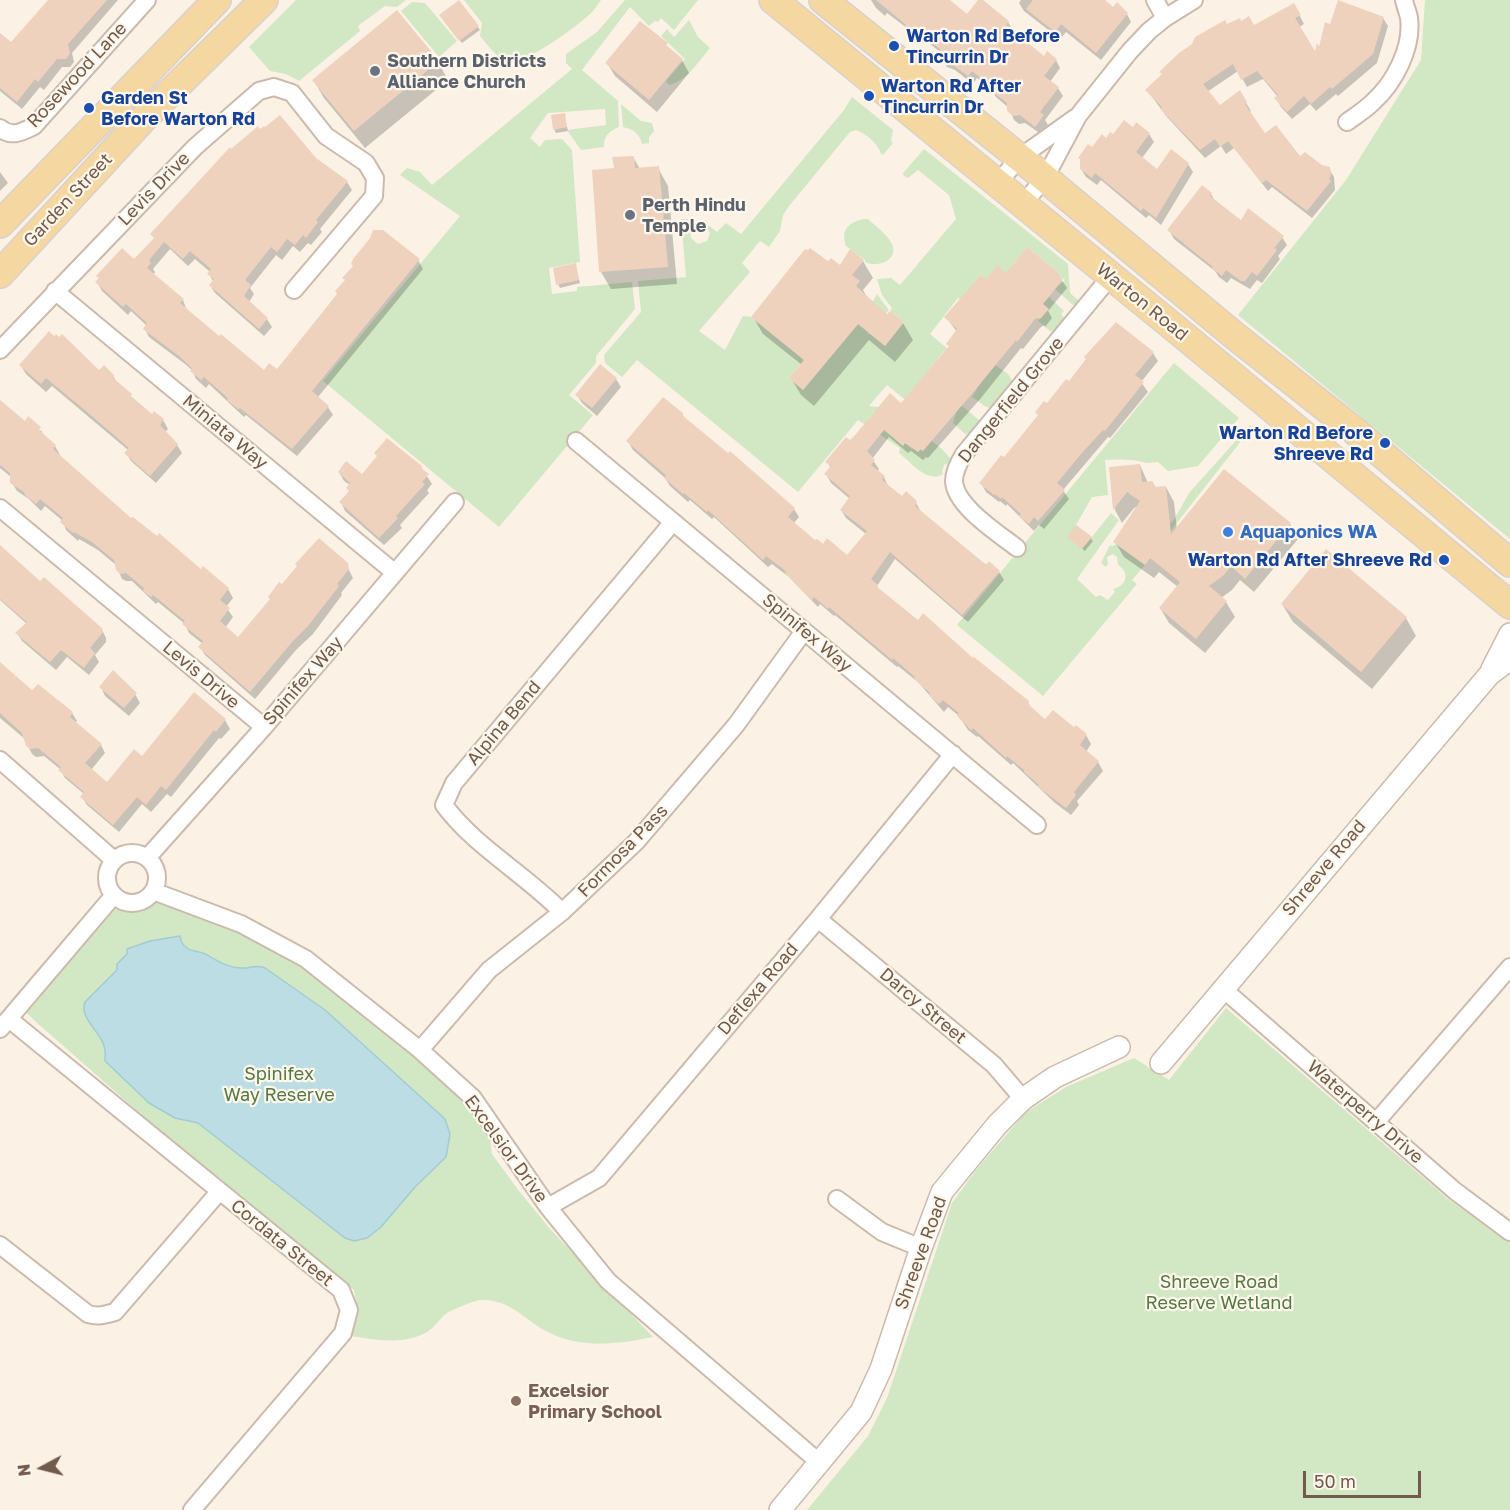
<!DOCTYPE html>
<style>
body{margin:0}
#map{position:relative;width:1510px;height:1510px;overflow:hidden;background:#fbf2e5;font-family:"Golos Text",sans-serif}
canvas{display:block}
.north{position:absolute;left:12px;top:1438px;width:60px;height:60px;-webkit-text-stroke:4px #fef7eb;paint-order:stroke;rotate:263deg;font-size:16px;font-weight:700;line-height:24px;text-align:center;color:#725a4c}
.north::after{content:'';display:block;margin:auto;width:21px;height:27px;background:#725a4c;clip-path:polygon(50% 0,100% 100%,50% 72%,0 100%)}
.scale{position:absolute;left:1303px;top:1471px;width:118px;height:27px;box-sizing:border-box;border:3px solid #725a4c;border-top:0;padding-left:8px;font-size:18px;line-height:21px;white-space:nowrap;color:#725a4c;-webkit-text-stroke:4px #fef7eb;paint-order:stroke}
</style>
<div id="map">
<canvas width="1510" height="1510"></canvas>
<div class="north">N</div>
<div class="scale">50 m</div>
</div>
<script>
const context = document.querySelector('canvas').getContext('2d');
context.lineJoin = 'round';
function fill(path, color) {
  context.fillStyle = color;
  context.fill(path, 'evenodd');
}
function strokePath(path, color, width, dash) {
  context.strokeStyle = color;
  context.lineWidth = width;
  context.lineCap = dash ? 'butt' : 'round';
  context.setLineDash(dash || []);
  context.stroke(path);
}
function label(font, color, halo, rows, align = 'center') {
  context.font = font + ' "Golos Text",sans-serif';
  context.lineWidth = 4.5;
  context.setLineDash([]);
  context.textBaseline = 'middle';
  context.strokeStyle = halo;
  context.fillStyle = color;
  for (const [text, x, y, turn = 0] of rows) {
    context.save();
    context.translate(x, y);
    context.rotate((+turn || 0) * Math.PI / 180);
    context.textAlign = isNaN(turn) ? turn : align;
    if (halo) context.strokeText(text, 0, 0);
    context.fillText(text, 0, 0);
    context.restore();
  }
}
fill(new Path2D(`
 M296,0h110l-9,7 -12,-1 -27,20 2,5 -61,50 -13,-7 -16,-3 -21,-24z
 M464,0h137c-4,5 -7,11 -12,15 -12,11 -61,47 -77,47 -14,-1 -24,-17 -32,-26l2,-13z
 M625,0h73l-24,30 -13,-12 -3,4 -3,-1 -6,5 -19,-19 -48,63 36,31 1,26c-10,4 -16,10 -15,20l-23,3 -14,-20 39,-5 -1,-16 -57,4 -18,25 10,9 5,-7 17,-1 10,11 8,112 -31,6 3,26 25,-3v-4l55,-5 3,27 -39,47v7l-27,32 24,20 -94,112 -176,-146 137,-165 -60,-41 7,-7 13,4 12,13 140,-116 -6,-6v-9l31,-22z
 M1425,0h85v539l-272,-224 108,-135 75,-120z
 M412,2l13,1 32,38 -18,16 -38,-46z
 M689,20l9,17 12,11c-11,13 -23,33 -41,37l-3,-4 19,-22 -24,-23 6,-7 7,8z
 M852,97l41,33 -2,11 2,2 -10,12 -2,-1c-3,-10 -14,-20 -25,-24l-6,2 -61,74 -6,9 -3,16 -11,16 -9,-6 -18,22 8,9 -51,59 26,19 18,-34 8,1 53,43 -15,18 14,12 71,-85 -2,-2 5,-9 12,16 -22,24h3l15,12 19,-24 -14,-11 2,-3 -10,-13 -5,-16 14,-1 9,7 56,-66 -7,-24 -31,-25 -10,8 -4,-2 -1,-3 21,-24 144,115 2,29 9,8 -3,4h-3l-18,-16 10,-9 -8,-6 1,-2 -31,-25 -16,20 35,33 3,-3 15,14 -3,3 4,5 -11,13 -4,-1 -12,-10 10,-12 -51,-43 -11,13 -5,-4 -6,7 -10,21 -7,-5 -28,36 43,36 18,-8 17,12 5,8 -22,26 -5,-1 -14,-10 9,-15 -37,-31 -17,22 7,9 46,39 -10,13h-5l-12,-11 5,-18 -44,2 -27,-22 -18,21 9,1 3,5 -3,3 -4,-3 -7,9 14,12 4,-5 18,18 2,-3 7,6 1,-1 10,3 5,-13 14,11 8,9 -1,7 -4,-1 -3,7 1,3c-16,10 -32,-12 -44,-21l1,-5 -42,-28 -60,72 -161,-132 -15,17 -17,-14 -1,-8 37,-43 -3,-31 48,-4 -5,-58h9l3,8 -3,3 1,8 7,6 9,-3 3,-8 -4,-6 2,-2 9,7 9,-9 15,11 103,-124z
 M621,104l20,17 11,2 2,8 -5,6v6l-7,1c-2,-10 -9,-15 -19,-17z
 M864,219h4c7,7 20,16 24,25 7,17 -15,24 -27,18v-2l-19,-14c-6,-16 3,-24 18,-27z
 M1174,363l65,55 -41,48 -30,5 -10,-9 -12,1c-9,-4 -31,-4 -41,-3l3,35 -16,2 -16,28 16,12 19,-24 8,7 -42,59 19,18 4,-2 8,5 7,-8 -2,-3c14,-3 17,-17 5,-24l-1,-8 -4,-3 -6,3 1,7 -2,3 -5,-4 9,-18 3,1 3,-2 29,21 -13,15 5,4 -94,112 -86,-71z
 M1250,425l2,2 -98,125 -5,-4 26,-30 14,-25z
 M171,901l133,60 170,146 16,33 2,14 27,37 32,39 102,107c-34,7 -71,12 -103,-4 -24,-11 -40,-35 -69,-33 -6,0 -29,10 -34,13 -7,5 -12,14 -20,19 -23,13 -51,8 -76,4l6,-30 -3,-16 -170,-138 -148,-130 -14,-14 84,-97z
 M1226,1008l222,191 62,44v267h-703l61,-74 19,-38 65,-195 24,-33 50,-58 40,-25 68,-29 35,22z`), '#d2e7c4');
const water = new Path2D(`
 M180,936c1,5 2,9 7,12 6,4 12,3 18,6 11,6 23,14 36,14 10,1 12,-4 24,0l60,42 120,109 5,15 -4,23 -31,30 -34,40 -14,11 -13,3 -9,-3 -147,-115 -23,-5 -26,-15 -44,-42c0,-4 1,-10 -1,-15 -4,-15 -25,-28 -19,-44l32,-32v-6l10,-10v-5l23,-8z`);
fill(water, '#bbdde3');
strokePath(water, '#a2ccd4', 1.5);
fill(new Path2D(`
 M68,0h50l-46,53 2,9 -4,5h-8l-18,23 -4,-3 -18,22 -22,-18v-56l11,9z
 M871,0h77l20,16 13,-16 27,22 5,8 -1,2 32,26 12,2 4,8 -10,14 8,6 5,8 -18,24 3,5 -7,9 -16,-11 -6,1 -5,-4 -5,-12 -13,-11 -5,-8 -14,-11 -4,6 -18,-14 -8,-3 -5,-8v-6l-15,-11h-8l-6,-4 -6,-10 -20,-15 -2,3 -9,-8z
 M1021,0h81l11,9 14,5 4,8 -30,38 -35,-28 -6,7 -36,-28 -5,-8z
 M1294,5l10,19 -5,3 16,27 5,-3 11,-26 52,-7 5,8 -11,37 -39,33 -2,-2 -20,17 -6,-7 -18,15 -11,-12 -5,-9 2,-1 -15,-18 -16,8 -9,-16 -31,21 13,15 20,-14 11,18 -2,1 16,23 35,23 29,11 5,8 1,13 -23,28 -40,-31 -4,4 -34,-43 -8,6 -5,-8 -16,12 -38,-41 -20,-27 80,-64 14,-4 13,5z
 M443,18l35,9 2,3 -18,13z
 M682,60l7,13 -32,39 -42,-36 -8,-13z
 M438,62l10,18 -83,68 -41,-50 -10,-17z
 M564,114l4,17 -12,2 -2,-4z
 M1134,129l15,5 5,8 -12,16 15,13 31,-7 5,8 -32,53 -12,-10 -3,3 -45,-38 -4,5 -11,-8 -5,-8 12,-20 20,-13z
 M633,157l7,12 18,-1 10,18 9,98 -66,5 -10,-17 14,-102z
 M315,159l32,23 5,8 -32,39 2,3 -11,13 -3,-2 -8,9 -7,-6 -11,14 -6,-5 -26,33 4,6 -5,8 18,17 5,8 -8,9 -49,-43 -5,-8 3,-4 -4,-7 1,-2 -15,-13 -7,7 -18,-17 -17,20 2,3 -2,3 30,25 4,11 77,61 13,-1 141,-111 5,9 -105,128 10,10 5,8 -36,41 -51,-41 -2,2 -35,-33 -3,4 -10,-9 -4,-9 -7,-6 -36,-27 -4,-8 2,-3 -16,-15 -3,4 -26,-24 -5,-9 37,-21 21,-22z
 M0,172l8,11 -8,8z
 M1211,194l5,9 25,19 41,15 5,8 -9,11 2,3 -18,24 -5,-3 -7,9 -19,-11 -4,5 -8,-6 -4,-6 -41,-32 -5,-9z
 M863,261l10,17 -10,12 4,7 21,19 15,7 10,17 -18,22 -26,-22 -55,66 -13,-11 -10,-17 11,-13 -39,-31 -10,-17 75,-54 12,4z
 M575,265l5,18 -20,5 -2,-4z
 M1057,273l10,15 -19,23 4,7 -7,9 -1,-2 -4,3 -17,21 -2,-1 -40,50 -53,60 -2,-1 -3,3 -12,-9 -3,2 -19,-16 -17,22 7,10 -2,3 7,5 4,9 15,12 12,3 6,11 62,52 16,8 5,8 -36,42 -73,-63 -18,27 3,5 38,32 110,79 4,8 14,11 28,8 12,6 5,9 -5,8 12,10 5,9 -26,30 2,4 -8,10 -16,-12 -42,-40 -2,2 -33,-29 -1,1 -9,-7 -9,-14 -11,-9 -4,5 -26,-30 -20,-16 -1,1 -62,-52 -1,1 -14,-12 -2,3 -29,-30 -17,-13 -4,3 -54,-50 -2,2 -22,-19 -2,2 -18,-16 -5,-8 -32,-28 -5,-9 54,-27 3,5 109,90 5,8 -6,7 22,19 32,14 19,-23 -20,-16 -5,-8 9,-11 -19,-16 -5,-9 5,-6 -4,-6 23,-20 52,-37 48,-58 -2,-3 9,-12 -11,-15 40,-36 20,-6z
 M1153,353l5,8 -17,21 7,10 -38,46 -2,-1 -45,53 6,9 -25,30 -5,-4 -5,6 -27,-27 -1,2 -6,-5 -1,1 -13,-10 -5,-9 23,-24 43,-54 22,-22z
 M21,366l79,6 13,4 5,9 16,15 18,16 3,-3 8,7 5,9 -3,3 12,13 5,8 -26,30 -25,-22 -5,-8 2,-3 -76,-64 -6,6 -20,-18z
 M616,379l5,8 -24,29 -15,-13 -5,-8z
 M0,402l25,21 15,5 -5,9 6,-7 4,7 10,9 5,9 -1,1 73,64 69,51 2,-3 25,21 5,9 -7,9 7,10 -8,11 13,11 45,-53 63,-22 7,14 -12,15 1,2 -29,39 -17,16 -41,49 -50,-44 -5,-8 3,-3 -14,-11 -4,-9 -27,-22 -2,2 -24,-23h-6l-4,-2 -6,-14 -18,-15 -19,-11 -1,2 -12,-11 -3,-9 -18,-15 -4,5 -12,-12 -12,-8 -5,-8 -1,-6 -11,-9z
 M1140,465l8,18 4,-1 4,6 10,-1 8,15 3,28 113,-6 8,15 -44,53 -14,-12 -8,10 -11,8 5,4 9,15 -30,36 -36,-30 -9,-15 18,-21 -19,-15 -5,6 -30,-21 -9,-15 22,-34 -2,-1 -13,16 -7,-13 -4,-42z
 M421,467l11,17 -5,6 2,3 -29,32 2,3 -18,17 -39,-34 -4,-9 9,-10v-7l-6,-4 -5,-9 23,4z
 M1069,537l21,1 3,3 -8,10z
 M0,547l40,37 62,46 4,8v4l-11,13 4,7 -10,13 -22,-18 -11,13 -34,-29 -5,-8 10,-9 -27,-24z
 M1282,604l124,14 10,18 -44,53 -79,-67z
 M0,664l32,28 40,21 5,8 -2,2 26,22 4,8 -14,17 16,14 35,-26 52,-64 31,26 5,9 -9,10 -2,-1 -48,59 -4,-3 -16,18 -9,-8 -23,28 -32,-27 -5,-8 2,-3 -19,-16 -5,-9 -16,-13 -8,1 -4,-3 -7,-15 -25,-21z
 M101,687l34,7 5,9 -11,13 -24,-20z`), '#0003');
fill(new Path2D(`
 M48,0h59l-39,44 2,9 -4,6h-9l-19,23 -3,-3 -18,23 -17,-14v-55l11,9z
 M459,0l20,26 -20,15 -20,-26z
 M876,0h74l17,14 11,-14h5l26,21 -3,4 38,31 3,-5 10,8 -13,17 15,11 -19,25 4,3 -9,12 -15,-12 -7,1 -6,-5v-8l-18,-14 2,-3 -19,-15 -4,5 -19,-14 -8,-3 -1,-10 -19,-15 -8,1 -7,-5 -1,-6z
 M1033,0h72l8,7 4,-5 11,11 -32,40 -35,-29 -6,8 -29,-23z
 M1338,0l46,17 -11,37 -41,35 -2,-2 -19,17 -7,-8 -17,16 -13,-14 4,-3 -21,-24 -16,9 -8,-16 -30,20 17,21 20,-15 7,12 -2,2 20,29 11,-8 24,31 5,-4 17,13 8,2 1,8 -2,4 2,2 -24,30 -41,-31 -4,3 -34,-42 -8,6 -5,-8 -15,11 -40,-41 2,-2 -17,-17 17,-16 -3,-2 20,-19 13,-9 3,-7 30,-17 2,4 13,-6 1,3 8,-5 5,9 40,-22 7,12 -6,3 20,33 2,-8 2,4 6,-25 5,2z
 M397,10l42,51 -85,70 -42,-51z
 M640,21l28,22 -2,2 17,14 -34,41 -44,-37z
 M565,113l2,14 -14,3 -2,-15z
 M280,115l36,43 32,23 -32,39 2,2 -12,16 -3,-3 -8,10 -8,-6 -10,13 -6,-5 -26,33 6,5 -7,11 24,22 -9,11 -50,-44 5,-6 -7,-5 4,-5 -21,-18 -7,8 -19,-17 -15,18 2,3 -4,5 37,31 -4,4 39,33 2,-2 43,36 5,-7 8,6 60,-75 -2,-3 10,-11 -3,-2 11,-12 -2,-2 2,-5 17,-21 3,-8h10l37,29 -108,132 17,15 -37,43 -52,-41 -2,1 -11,-9 1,-2 -24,-21 -3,3 -11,-9 2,-3 -13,-12 -36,-27 4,-6 -21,-19 -3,3 -28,-25 4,-4 -3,-2 26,-28 12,11 20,-21 -4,-4 80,-87 1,2 27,-23 2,3 4,-3 1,1z
 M1124,120l9,7 3,-5 14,11 -14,19 21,17 14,-20 18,14 -33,55 -13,-10 -2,3 -46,-38 -3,5 -12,-9v-10l-2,-1 10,-14 4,3 10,-13 4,4 4,-6 3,2z
 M634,156l1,12 24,-2 9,101 -69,5 -7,-102 22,-2 -2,-11z
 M1202,185l10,8 -2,3 31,24 7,-12 36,28 -10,12 3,2 -20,26 -5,-4 -7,9h-4l-15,-11 -4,6 -10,-8 1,-1 -46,-37z
 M1027,247l31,25 -1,2 6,5 -20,25 6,5 -9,10 -2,-1 -3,1 -18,23 -1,-2 -40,49 -53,62 -2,-2 -3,3 -13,-9 -2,3 -19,-16 -17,21 8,9 -4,5 14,11 -3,4 20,16 4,-5 10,9 1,3 -2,3 69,57 3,1 2,-3 11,10 -38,44 -72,-63 -19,27 7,6 -2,1 42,34 5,-7 50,45 1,-1 55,44v4l16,14 8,-9 21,17 2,-2 11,9 -7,11 19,16 -25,31 2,3 -10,13 -29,-22 2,-1 -15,-13v-2l-17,-14 -1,2 -33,-30 -2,2 -14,-14 2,-3 -16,-13 -4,4 -10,-9 1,-2 -16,-14 1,-2 -22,-19 -1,2 -63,-53 -1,2 -14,-12 -2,3 -27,-27 1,-2 -20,-15 -3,4 -55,-50 -1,2 -23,-19 -1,1 -19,-16 2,-3 -40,-34 37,-44 20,16 -1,2 46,38 2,-2 65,57 -7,9 27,23 2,-1 6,5 4,-6 20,17 20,-24 -27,-21 10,-14 -26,-22 7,-8 -6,-4 21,-25 4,3 6,-6 34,-41 11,10 48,-57 -3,-2 11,-15 -13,-12 37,-42 5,4 11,-14 9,8z
 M810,248l18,13 3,-3 9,7 10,-16 14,11 -12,15 8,6 -4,5 31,28 3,-3 14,11 -19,24 -27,-22 -55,66 -14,-12 15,-18 -53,-43 54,-68 3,1z
 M576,263l3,17 -23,5 -3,-17z
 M1116,322l38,30 -19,23 9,7 -39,49 -2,-1 -22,24 -24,29 8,7 -27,31 -4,-4 -5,7 -10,-8 2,-2 -19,-17 -1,2 -6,-5 -1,1 -15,-12 1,-1 21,-27 3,2 9,-11 25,-31 -3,-3 9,-11 3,2 19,-24 3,2 17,-22 -2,-2z
 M49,331l5,5 2,-2 3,3 3,-3 37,36 5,-5 10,10 -1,3 19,16 -1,2 21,18 2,-3 10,8 -4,6 18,19 -28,32 -26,-23 5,-5 -43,-37 -40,-33 -5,6 -22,-19z
 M600,364l17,14 -25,30 -17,-13z
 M0,400l25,21 3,-5 13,11 -2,3 17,15 -3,4 78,69 2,-1 24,19 2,-3 42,36 2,-3 26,22 -9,12 10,8 -10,13 18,16 32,-38 -2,-2 11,-15 3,2 15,-18 -2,-2 24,-26 29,25 1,6 -12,15 2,2 -31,40 -16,16 -42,50 -52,-45 5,-6 -21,-17 3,-3 -32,-26 -2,2 -8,-6 1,-3 -18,-15 -6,1 -4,-4 -2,-10 -22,-18 -18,-10 -1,1 -13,-11 3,-4 -23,-19 -4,5 -11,-9 -1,-3 -14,-9v-10l-10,-8z
 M387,438l35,28 -1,2 8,6 -7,8 3,2 -29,32 2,2 -19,20 -40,-36 10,-11 -3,-3 4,-5 -12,-11 8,-11 16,13 15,-18 -3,-3z
 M1140,464l2,18 11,-1 1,6 12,-1 5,48 53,-65 67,54 -46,56 -14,-13 -7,9 -15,11 18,15 -31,38 -37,-31 21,-26 -30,-24 -5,7 -32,-23 27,-41 -13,-9 -14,18 -4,-43z
 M1076,525l16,12 -10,12 -15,-12z
 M0,545l40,36 4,-4 59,52 -2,2 2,1 -13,16 5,5 -11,15 -23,-18 -11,12 -35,-29 12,-11 -27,-23z
 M1326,549l81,68 -46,55 -80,-68z
 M0,662l32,28 6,-6 35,28 -3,5 32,27 -17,19 22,19 27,-33 8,7 52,-64 32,27 -10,13 -2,-2 -48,60 -5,-4 -15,19 -9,-8 -24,28 -33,-28 4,-5 -26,-22 3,-3 -23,-19 -8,1 -4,-3 -4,-13 -22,-20z
 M113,670l24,23 -13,15 -25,-21z`), '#efd2be');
const minor = new Path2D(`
 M1155,0l10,18
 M1347,122c8,-6 18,-12 26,-20 21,-19 40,-54 36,-84 -1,-6 -4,-12 -5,-18
 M0,128c11,10 22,4 34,-2l113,-126
 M998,183l21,-25 56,-40
 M1023,204l22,-26 33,-62 52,-65 19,-20 16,-13 29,-18
 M55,291l340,282
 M0,350l195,-203 64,-56 15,-4 18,6 34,43 40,27 9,15 -1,18 -80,94
 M576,441l461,384
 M0,508l264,219
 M1017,548c-19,-15 -62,-42 -63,-67 0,-10 5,-19 10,-27l147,-178
 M0,760l114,100
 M107 878a25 25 0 1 1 50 0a25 25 0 1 1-50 0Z
 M147,858l117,-131 191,-225
 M153,891l88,33 65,35 114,91 53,48 75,109 60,74 212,182
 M562,912c-37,-38 -87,-65 -118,-107l10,-22 219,-261
 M818,919l176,146 29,34
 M1222,988l233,203 55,41
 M9,1019l332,271 8,20 -6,23 -151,177
 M0,1029l114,-134
 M420,1050l69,-80 73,-58 74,-70 100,-117 68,-94
 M1376,1122l134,-155
 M837,1199l45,33 39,16
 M548,1207l51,-29 219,-259 135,-165
 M0,1245l88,69c10,3 16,1 27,-2l104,-120`);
const tertiary = new Path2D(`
 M1492,669l18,-35
 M1161,1063l328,-388 21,-16
 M780,1510l81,-98 20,-43 40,-121 21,-56 55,-67 26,-26 32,-22 64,-30`);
const primary = new Path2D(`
 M773,0l404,330 333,275
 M823,0l212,170 200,166 120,95 155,132
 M0,224l217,-224
 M0,274l143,-155 121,-119`);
strokePath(minor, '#ccbaac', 20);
strokePath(tertiary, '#ccbaac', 24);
strokePath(primary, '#d8d1cd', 30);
strokePath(minor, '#fff', 16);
strokePath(tertiary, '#fff', 21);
strokePath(primary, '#f5d7a1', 27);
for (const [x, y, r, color] of [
 [894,46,6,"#1a4fb4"],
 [375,71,6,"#6b7280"],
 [869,96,6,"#1a4fb4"],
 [89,108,6,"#1a4fb4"],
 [630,215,6,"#6b7280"],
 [1385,443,6,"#1a4fb4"],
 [1228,532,6,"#3f7fe0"],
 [1444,560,6,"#1a4fb4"],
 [516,1401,6,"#8d6e63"]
]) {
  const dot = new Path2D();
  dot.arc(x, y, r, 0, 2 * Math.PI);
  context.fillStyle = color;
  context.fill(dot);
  strokePath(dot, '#fef7eb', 2);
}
label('bold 18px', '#164399', '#fef7eb', [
 ["Warton Rd Before",906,36],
 ["Tincurrin Dr",906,57],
 ["Warton Rd After",881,86],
 ["Tincurrin Dr",881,107],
 ["Garden St",101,98],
 ["Before Warton Rd",101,119],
 ["Warton Rd Before",1373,433,"right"],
 ["Shreeve Rd",1373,454,"right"],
 ["Warton Rd After Shreeve Rd",1432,560,"right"]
], 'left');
label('bold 18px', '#5b616d', '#fef7eb', [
 ["Southern Districts",387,61],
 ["Alliance Church",387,82],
 ["Perth Hindu",642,205],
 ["Temple",642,226]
], 'left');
label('18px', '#725a4c', '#fef7eb', [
 ["Rosewood Lane",77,75,-47],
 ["Levis Drive",154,189,-46],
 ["Garden Street",68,200,-47],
 ["Warton Road",1142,302,39],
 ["Dangerfield Grove",1011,400,-51],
 ["Miniata Way",225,432,40],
 ["Spinifex Way",807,633,40],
 ["Levis Drive",201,675,40],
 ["Spinifex Way",303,681,-49],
 ["Alpina Bend",504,723,-50],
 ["Formosa Pass",623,851,-46],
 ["Shreeve Road",1324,868,-50],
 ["Deflexa Road",758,989,-50],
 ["Darcy Street",923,1006,40],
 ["Waterperry Drive",1365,1112,41],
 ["Excelsior Drive",506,1149,54],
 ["Cordata Street",282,1243,39],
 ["Shreeve Road",921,1253,-70]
]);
label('bold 18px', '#366cbe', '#fef7eb', [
 ["Aquaponics WA",1240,532]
], 'left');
label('18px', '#547844', '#fef7eb', [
 ["Spinifex",279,1074],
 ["Way Reserve",279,1095],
 ["Shreeve Road",1219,1282],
 ["Reserve Wetland",1219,1303]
]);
label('bold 18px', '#785e54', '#fef7eb', [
 ["Excelsior",528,1391],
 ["Primary School",528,1412]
], 'left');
</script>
